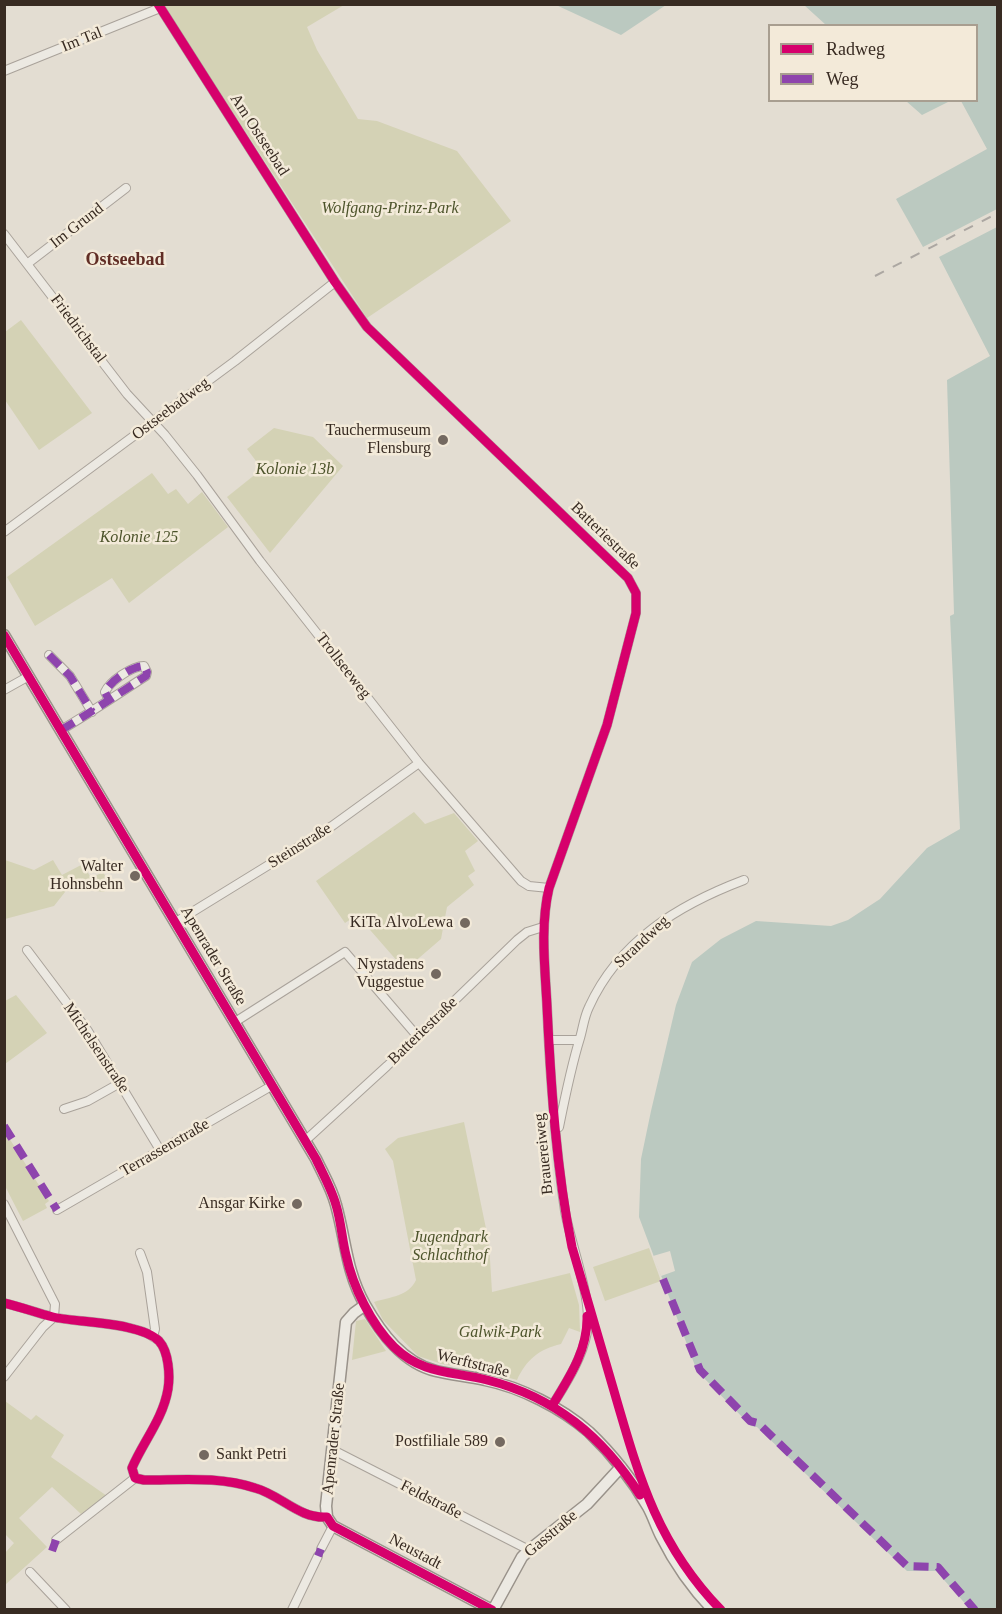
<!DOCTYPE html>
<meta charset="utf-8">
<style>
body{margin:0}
#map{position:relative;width:1002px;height:1614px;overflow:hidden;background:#e3ddd2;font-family:Georgia,serif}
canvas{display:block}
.frame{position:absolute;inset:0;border:6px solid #382b22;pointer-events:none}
.legend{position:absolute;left:768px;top:24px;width:210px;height:78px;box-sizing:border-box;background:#f3ead9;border:2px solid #a89e90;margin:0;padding:8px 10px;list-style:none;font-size:18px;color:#382b22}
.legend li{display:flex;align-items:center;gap:12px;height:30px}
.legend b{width:30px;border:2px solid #a89e90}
</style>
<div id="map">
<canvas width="1002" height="1614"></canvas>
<div class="frame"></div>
<ul class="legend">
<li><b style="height:8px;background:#d6006c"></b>Radweg</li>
<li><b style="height:8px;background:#8e44ad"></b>Weg</li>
</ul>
</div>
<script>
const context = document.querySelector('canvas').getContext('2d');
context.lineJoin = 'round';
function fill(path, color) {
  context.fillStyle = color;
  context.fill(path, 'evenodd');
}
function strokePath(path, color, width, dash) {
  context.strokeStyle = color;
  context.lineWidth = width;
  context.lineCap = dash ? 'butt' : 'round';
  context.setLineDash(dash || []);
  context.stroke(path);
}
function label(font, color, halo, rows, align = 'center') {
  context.font = font + ' Georgia,serif';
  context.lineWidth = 5;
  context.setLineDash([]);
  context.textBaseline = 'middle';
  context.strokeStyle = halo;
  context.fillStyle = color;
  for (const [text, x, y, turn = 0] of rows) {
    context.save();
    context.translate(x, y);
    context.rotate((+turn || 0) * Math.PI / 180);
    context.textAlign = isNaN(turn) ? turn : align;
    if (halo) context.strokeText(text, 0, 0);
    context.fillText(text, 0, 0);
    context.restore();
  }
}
fill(new Path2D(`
 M163,5h181l-37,22 10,23 41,69 19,2 80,30 54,70 -144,97z
 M21,320l71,93 -53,37 -34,-50v-68z
 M274,428l39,9 30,29 -73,87 -43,-56 35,-28 -15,-20z
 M152,473l16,21 8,-5 12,15 14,-12 26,35 -99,76 -17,-25 -77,48 -28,-49z
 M414,812l11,12 29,-11 24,28 -13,10 10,20 -7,5 6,9 -27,22 -6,32 -36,31 -48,-55 -12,8 -29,-42z
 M5,860l29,10 19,-10 9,15 21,-11 8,14 12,-6 8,14 -7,6 -35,-5 -15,19 -49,13z
 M16,995l31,38 -42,31v-63z
 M464,1122l25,121 3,49 78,-19 9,32 1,27 -11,-4 -8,16c-22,5 -35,16 -44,36l-41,-11 -34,-5 -24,-8 -35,-36 -9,-18c16,-5 35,-6 42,-22l-23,-119 -8,-12 13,-11z
 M4,1130l45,71 -4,3 2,4 -24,13 -18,-35z
 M649,1248l12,33 -56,20 -12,-34z
 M365,1319l21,32 -34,9 4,-39z
 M5,1401l26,19 5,-5 28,20 -13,22 56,39 -26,18 -29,-27 -33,31 28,29 -42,38v-32l9,-10 -9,-9z`), '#d4d2b5');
fill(new Path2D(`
 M556,5h110l-45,30z
 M804,5h193v204l-74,38 -27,-48 91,-50 -26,-48 15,-1v-74l-150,-1z
 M906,101h44l-28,14z
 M997,227v1382h-27l-34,-38h-29l-150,-144 -6,-1 -54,-55 -58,-154 2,-58 10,-48 25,-106 16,-43 29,-23 35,-18 75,5 17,-6 32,-21 47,-51 33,-19 -10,-213 4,-2 -7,-234 43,-24 -51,-99z`), '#bbc9c0');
fill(new Path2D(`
 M670,1251l5,20 -14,5 -8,-20z`), '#e3ddd2');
const street = new Path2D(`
 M158,4l177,278 32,45 261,251 8,15v20l-29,112 -58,163c-9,39 -4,79 -2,118 3,69 8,138 18,205 6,35 28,89 22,121 -5,27 -21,51 -35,74
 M4,71l156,-63
 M4,234l123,160 38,41 32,40 63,86 159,202 102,118 8,5 20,2
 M27,264l99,-76
 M4,532l231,-171 100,-79
 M49,655l21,21 22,36
 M4,690l25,-14
 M61,730c29,-17 57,-36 85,-54l1,-4 -3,-6c-12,0 -34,15 -39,26l4,8
 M176,922l156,-96 87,-63
 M27,950l61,81 72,119
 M235,1022l110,-70 73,85
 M549,1040h30
 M64,1109l24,-8 32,-18
 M559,1127c6,-30 12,-60 21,-89 3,-10 4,-21 9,-31 30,-66 89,-102 155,-127
 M306,1140l81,-74 130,-126 10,-8 16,-5
 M4,1204l51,100 -1,13
 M57,1210l216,-125
 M140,1253l7,19 8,57 -2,8
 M4,1303c17,4 33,10 49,14 26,6 87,5 106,24 10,11 11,35 9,48 -5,30 -25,53 -36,79l3,10
 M4,1377l39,-50 11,-10
 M333,1450l196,100
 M135,1478l9,2c38,0 75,-4 111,8 26,7 44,31 72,29
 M56,1540l79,-62
 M321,1549l12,-23
 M30,1572l36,38
 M292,1610l26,-54`);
const secondary = new Path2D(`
 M4,635l312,524c7,15 16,30 20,46 10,36 10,66 29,100 16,28 38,58 71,66 16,4 32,5 49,9 35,7 77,28 104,52 23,22 43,47 59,75 5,9 8,19 13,29 13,26 31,52 52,74
 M365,1305l-11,8 -8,9 -20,184 1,11 6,9 159,84
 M493,1610l29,-53 7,-7 58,-46 34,-37`);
strokePath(street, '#a9a29a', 10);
strokePath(secondary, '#99928a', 13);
strokePath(street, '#ece9e2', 8);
strokePath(secondary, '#ece9e2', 10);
strokePath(new Path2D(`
 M875,276l123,-63`), '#aca7a2', 2, [10, 10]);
strokePath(new Path2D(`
 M49,655l21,21 22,36
 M61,730c29,-17 57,-36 85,-54l1,-4 -3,-6c-12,0 -34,15 -39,26l4,8
 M4,1126l53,84
 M663,1279l37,91 50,51 8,2 149,143 31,1 37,43
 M52,1551l4,-11
 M318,1556l3,-7`), '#8e44ad', 8, [15, 8]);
strokePath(new Path2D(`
 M158,4l177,278 32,45 261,251 8,15v20l-29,112 -58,163c-9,39 -4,79 -2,118 4,81 9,162 25,241 14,48 28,96 42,144 25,86 43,153 107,219
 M4,635l312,524c7,15 16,31 20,46 5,16 6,34 10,50 7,32 25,69 48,92 29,28 58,24 93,33 68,17 116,57 153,115
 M4,1303c17,4 33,10 49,14 26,6 87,5 106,24 10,11 11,35 9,48 -5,30 -25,53 -36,79l3,10 9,2c38,0 75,-4 111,8 26,7 44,31 72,29l6,9 159,84
 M552,1406c17,-28 36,-56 35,-90`), '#d6006c', 9);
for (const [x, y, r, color] of [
 [443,440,6,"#746960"],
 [135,876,6,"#746960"],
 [465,923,6,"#746960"],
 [436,974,6,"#746960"],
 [297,1204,6,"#746960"],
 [500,1442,6,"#746960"],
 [204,1455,6,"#746960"]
]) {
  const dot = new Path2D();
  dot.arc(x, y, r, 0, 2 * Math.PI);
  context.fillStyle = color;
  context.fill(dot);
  strokePath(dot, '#f3ead9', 2);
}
label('16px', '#382b22', '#f3ead9', [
 ["Im Tal",82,40,-22],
 ["Am Ostseebad",259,135,57],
 ["Im Grund",77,226,-38],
 ["Friedrichstal",78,329,53],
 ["Ostseebadweg",171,409,-37],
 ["Batteriestraße",605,536,44],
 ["Trollseeweg",343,666,52],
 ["Steinstraße",300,846,-32],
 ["Strandweg",642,942,-43],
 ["Apenrader Straße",213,956,59],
 ["Batteriestraße",423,1031,-44],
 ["Michelsenstraße",96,1048,56],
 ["Terrassenstraße",165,1148,-30],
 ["Brauereiweg",544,1154,-96],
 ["Werftstraße",473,1364,14],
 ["Apenrader Straße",334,1439,-84],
 ["Feldstraße",431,1500,27],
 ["Gasstraße",551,1534,-40],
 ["Neustadt",415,1552,28]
]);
label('italic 16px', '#4c532a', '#f3ead9', [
 ["Wolfgang-Prinz-Park",390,209],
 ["Kolonie 13b",295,470],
 ["Kolonie 125",139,538],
 ["Jugendpark",450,1238],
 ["Schlachthof",450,1256],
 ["Galwik-Park",500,1333]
]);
label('16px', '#382b22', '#f3ead9', [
 ["Tauchermuseum",431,431],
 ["Flensburg",431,449],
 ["Walter",123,867],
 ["Hohnsbehn",123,885],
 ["KiTa AlvoLewa",453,923],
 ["Nystadens",424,965],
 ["Vuggestue",424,983],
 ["Ansgar Kirke",285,1204],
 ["Postfiliale 589",488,1442],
 ["Sankt Petri",216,1455,"left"]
], 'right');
label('bold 18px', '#612d25', '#f3ead9', [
 ["Ostseebad",125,260]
]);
</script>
